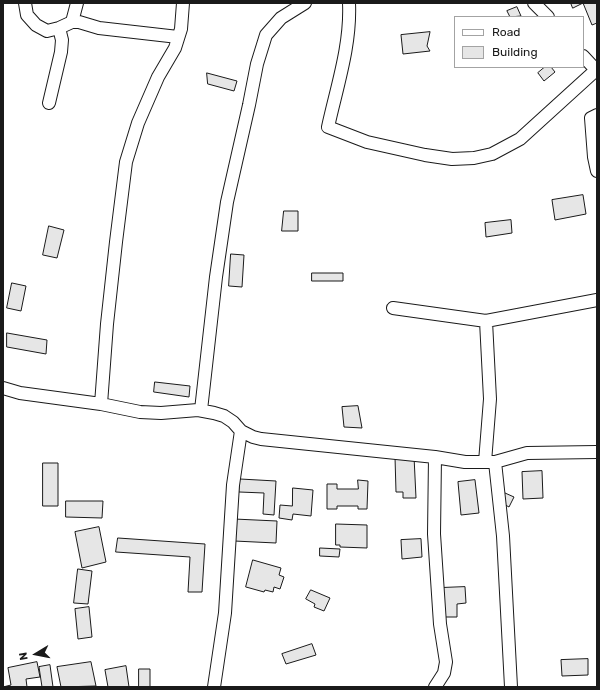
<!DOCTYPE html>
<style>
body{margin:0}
#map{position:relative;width:600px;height:690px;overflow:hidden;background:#fff;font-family:Rubik,sans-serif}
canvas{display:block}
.frame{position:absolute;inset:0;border:4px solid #1a1a1a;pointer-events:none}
.legend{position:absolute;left:454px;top:16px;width:130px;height:52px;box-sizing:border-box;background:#fff;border:1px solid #a3a3a3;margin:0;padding:5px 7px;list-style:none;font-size:12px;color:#1a1a1a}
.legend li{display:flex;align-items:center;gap:8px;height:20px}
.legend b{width:20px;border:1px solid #a3a3a3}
.north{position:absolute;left:16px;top:634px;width:40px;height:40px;-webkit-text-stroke:3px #fff;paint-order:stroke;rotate:260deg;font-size:11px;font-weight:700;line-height:16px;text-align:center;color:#1a1a1a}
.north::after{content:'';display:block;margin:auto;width:14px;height:18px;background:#1a1a1a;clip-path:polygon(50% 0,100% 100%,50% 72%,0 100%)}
</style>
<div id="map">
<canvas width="600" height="690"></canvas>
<div class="frame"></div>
<ul class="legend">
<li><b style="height:5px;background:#fff"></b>Road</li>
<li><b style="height:11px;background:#e6e6e6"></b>Building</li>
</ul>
<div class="north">N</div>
</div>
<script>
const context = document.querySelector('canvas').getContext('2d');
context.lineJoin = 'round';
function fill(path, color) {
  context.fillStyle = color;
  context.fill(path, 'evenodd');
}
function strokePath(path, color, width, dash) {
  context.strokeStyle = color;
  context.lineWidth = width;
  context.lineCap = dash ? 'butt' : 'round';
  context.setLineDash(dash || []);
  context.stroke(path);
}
const building = new Path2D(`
 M571,3h26v20l-5,2 -9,-22 -10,5z
 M517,7l4,9 -11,1 -3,-6z
 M430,32l-3,14 3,5 -27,3 -2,-19z
 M545,67h6l4,5 -11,9 -6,-8z
 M207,73l30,8 -3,10 -26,-7z
 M583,195l3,19 -31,6 -3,-20z
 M284,211h14v20h-16z
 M511,220l1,13 -26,4 -1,-14z
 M49,226l15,4 -7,28 -14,-3z
 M231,254l13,1 -2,32 -13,-1z
 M312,273h31v8h-31z
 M12,283l14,3 -5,25 -14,-3z
 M7,333l40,7 -1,14 -39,-7z
 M155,382l35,4 -1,11 -35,-5z
 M358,406l4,22 -18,-1 -2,-20z
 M414,456l2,42h-13v-6h-7l-1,-35z
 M43,463h15v43h-15z
 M542,471l1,27 -20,1 -1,-27z
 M240,479l36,2 -2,34 -11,-1 1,-21 -25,-1z
 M358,480l10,1 -1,28h-9v-3h-21v3h-10v-25h10v5h21z
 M475,480l4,33 -18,2 -3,-33z
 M293,488l20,2 -2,26 -18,-2 -1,6 -13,-2 1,-13 12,1z
 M505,493l9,4 -5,10 -9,-5z
 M66,501h37l-1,17 -36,-1z
 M234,519l43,2 -1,22 -42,-2z
 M336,524l31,1v23l-27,-1v-2h-4z
 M99,527l7,35 -24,6 -7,-36z
 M118,538l87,6 -3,48h-14l2,-35 -74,-5z
 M421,539l1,18 -20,2 -1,-19z
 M320,548l20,1 -1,8 -19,-1z
 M253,560l28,8 -2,7 5,2 -4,12 -6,-2 -1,5 -8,-2 -1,2 -18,-5z
 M78,569l14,2 -4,33 -14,-1z
 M465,587l1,16 -9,1v13h-16l-1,-29z
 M311,590l19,8 -6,13 -10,-4 1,-3 -9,-5z
 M89,607l3,30 -14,2 -3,-30z
 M312,644l4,11 -30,9 -4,-10z
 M588,659v16l-26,1 -1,-16z
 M37,662l3,15 -14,2 1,8h-24l8,-2 -3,-17z
 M91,662l5,24 -35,1 -4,-20z
 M50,665l3,22h-11l-3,-20z
 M126,666l3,21h-21l-3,-17z
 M139,669h11v18h-11z`);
fill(building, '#e6e6e6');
strokePath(building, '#1a1a1a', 1);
const street = new Path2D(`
 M25,3l2,12 9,10 11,6 12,-3 13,-6h7l20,6 79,9
 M349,3c2,42 -12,83 -21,124l39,15 58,13 27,4 22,-1 18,-4 28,-15 76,-69
 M534,3l14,14
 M72,22l5,-19
 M583,56l14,15
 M49,103l12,-51 1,-12 -3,-12
 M597,115l-6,3 3,39 3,14
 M393,308l93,13 111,-21
 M3,388l17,5 81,11 39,8 21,1 37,-3 16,3 10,3 9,6 8,9 12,6 8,2 174,18 30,5h30l32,-9 70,-1
 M101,404l6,-80 9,-82 10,-80 12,-39 20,-46 17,-29 6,-19 2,-26
 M201,410l15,-133 11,-75 22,-97 8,-41 9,-29 15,-17 24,-15
 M485,462l5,-63 -4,-78
 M495,462l8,74 8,151
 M214,687l11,-74 8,-128 8,-54
 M435,687l9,-14 2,-11 -6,-38 -6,-90 1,-77`);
strokePath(street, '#1a1a1a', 14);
strokePath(street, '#fff', 12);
</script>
